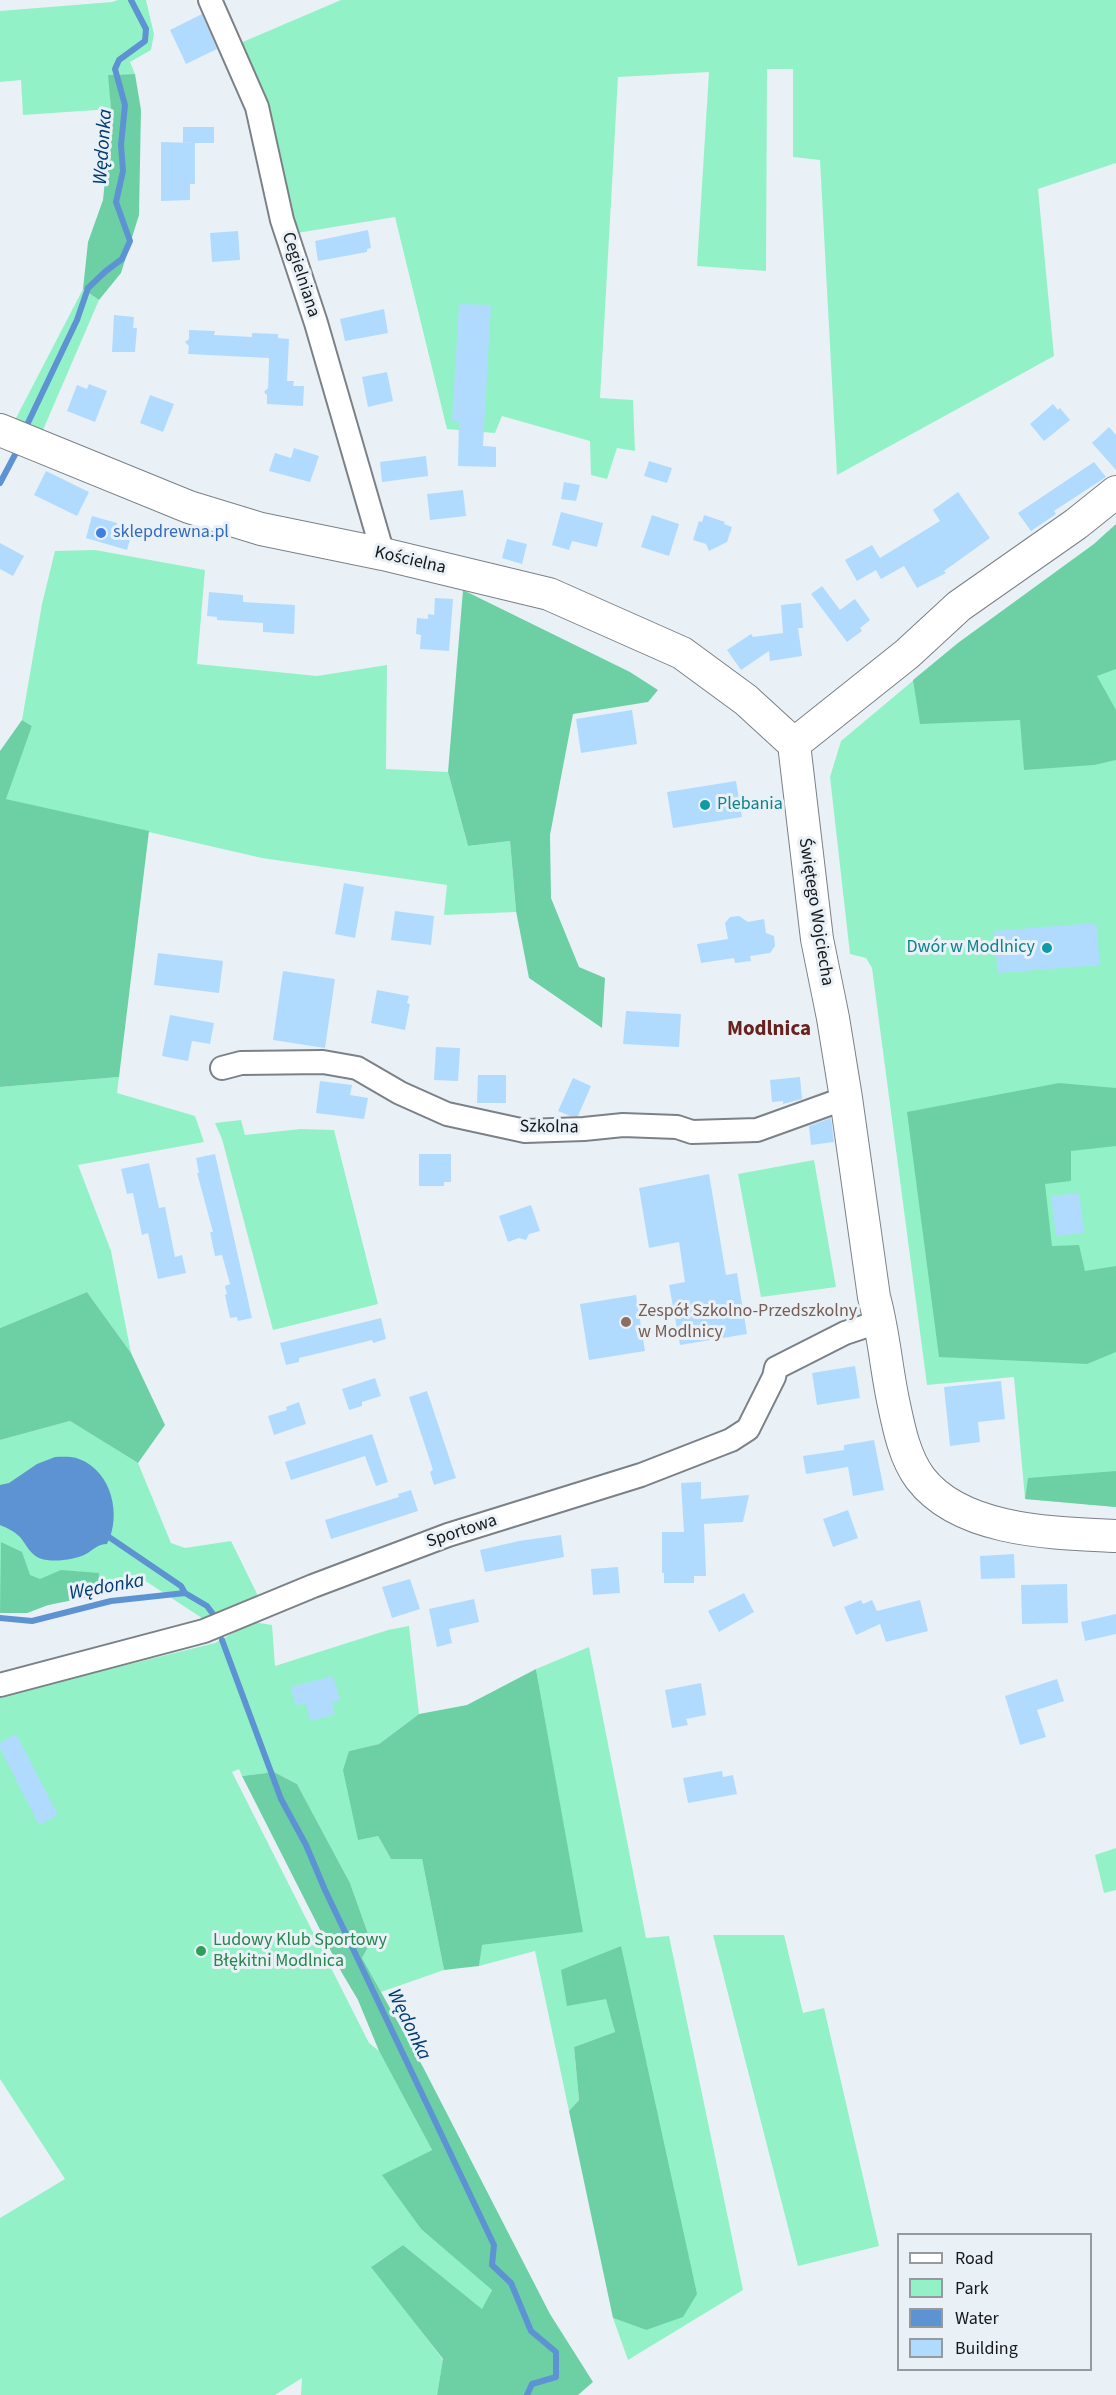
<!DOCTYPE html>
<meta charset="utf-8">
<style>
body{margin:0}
#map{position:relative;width:1116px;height:2395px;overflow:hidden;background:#e9f1f7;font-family:"Source Sans 3",sans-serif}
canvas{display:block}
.legend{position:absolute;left:897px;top:2233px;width:195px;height:138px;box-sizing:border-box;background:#e9f1f7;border:2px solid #959a9f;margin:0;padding:8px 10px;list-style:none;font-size:18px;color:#16181b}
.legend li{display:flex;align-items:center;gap:12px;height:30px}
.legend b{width:30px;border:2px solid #959a9f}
</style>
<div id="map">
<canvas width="1116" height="2395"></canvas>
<ul class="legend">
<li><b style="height:8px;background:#fff"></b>Road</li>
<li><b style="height:16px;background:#93f1c7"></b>Park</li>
<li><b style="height:16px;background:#5e93d3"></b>Water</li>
<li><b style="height:16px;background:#b0dbff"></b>Building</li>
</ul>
</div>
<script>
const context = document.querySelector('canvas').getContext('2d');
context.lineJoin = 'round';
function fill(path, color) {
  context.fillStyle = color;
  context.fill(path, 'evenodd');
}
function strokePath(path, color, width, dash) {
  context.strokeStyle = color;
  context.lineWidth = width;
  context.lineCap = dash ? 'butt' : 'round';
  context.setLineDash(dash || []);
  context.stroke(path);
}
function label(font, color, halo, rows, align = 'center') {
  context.font = font + ' "Source Sans 3",sans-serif';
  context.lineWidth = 6;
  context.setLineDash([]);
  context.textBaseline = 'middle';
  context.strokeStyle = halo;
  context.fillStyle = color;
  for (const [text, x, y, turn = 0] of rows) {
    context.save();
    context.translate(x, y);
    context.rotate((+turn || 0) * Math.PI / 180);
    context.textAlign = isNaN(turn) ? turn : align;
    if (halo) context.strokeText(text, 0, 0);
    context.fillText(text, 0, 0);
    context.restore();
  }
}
fill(new Path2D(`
 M118,0h28l8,34 -3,16 -21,12 5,12 -26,1 2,34 -88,6 -2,-35 -21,2v-71l112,-9z
 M341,0h775v163l-78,26 16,167 -217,119 -17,-315 -27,-3v-88h-26l-1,202 -69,-5 12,-194 -91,5 -18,321 33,2 2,51 -18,-3 -10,31 -16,-4 -1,-34 -88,-25 -7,17 -48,-4 -52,-212 -98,16 -59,-189z
 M83,289l16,11 -56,130 -28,-10z
 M1108,531l8,7v969l-91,-8 -11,-122 -87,8 -55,-417 -6,-10 -16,-4 -20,-177 11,-36 117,-98 136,-99z
 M95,550l110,20 -8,94 120,12 70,-11 -1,104 62,3 20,74 42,-5 6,71 -72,3 3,-30 -185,-27 -257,-59 27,-73 -10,-6 20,-116 13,-53z
 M119,1077l-2,16 78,23 9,26 -126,23 33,86 20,102 -44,-61 -87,36v-241z
 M241,1120l4,15 56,-6 33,1 44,174 -105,26 -51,-191 -7,-16z
 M814,1160l22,127 -75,10 -23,-123z
 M70,1421l68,42 33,80 14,5 46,-7 30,61 -53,20 -64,-42 -46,15 -50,10 -21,8 -17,-1 -10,-8v-164z
 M253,1622l19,3 3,41 113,-36 21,-4 10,88 -40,30 -30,7 29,85 13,23h31l22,111 -63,22 -19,-34 9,-16 -21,-59 -53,-99 -23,-12 -32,4 -3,-7 -7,3 137,271 10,8 53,99 -49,25 38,54 71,60 -9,21 -80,-65 -31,21 71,94 -6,35h-136l1,-17 -27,17h-275v-177l65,-39 -65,-100v-383l215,-53z
 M589,1647l57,291 23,-2 74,354 -115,70 -15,-42 33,12 -25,-384 -60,25 46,27 8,34 -41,15 5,53 -10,11 -34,-160 -56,15 2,-21 101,-14 -46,-262z
 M1116,1848v42l-12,3 -9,-38z
 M713,1935h71l19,78 21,-5 55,238 -81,20z`), '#93f1c7');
fill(new Path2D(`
 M135,74l6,36 -2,105 -18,58 -22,27 -16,-11 5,-47 15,-42 6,-60 2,-31 -3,-34z
 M1116,524v145l-19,7 19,34v50l-22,5 -70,5 -4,-50 -100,4 -7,-44 45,-37 136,-99z
 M463,590l167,82 28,18 -10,12 -75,12 -23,121 1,63 28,69 26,11 -3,50 -73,-50 -13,-67 -6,-70 -42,5 -20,-74z
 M22,720l10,6 -26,73 143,32 -30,246 -119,10v-336z
 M1059,1083l57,5v58l-45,5v30l-26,3 7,62 27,-1 6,26 31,-5v86l-29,12 -148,-7 -32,-245z
 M87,1292l44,61 34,72 -27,38 -68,-42 -70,19v-112z
 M1116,1471v36l-91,-8 3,-21z
 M1,1542l21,10 8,23 10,4 21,-9 38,3 -1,22 -50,10 -21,8h-27z
 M536,1669l47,263 -101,13 -3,21 -35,4 -22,-111h-31l-13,-23 -20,4 -15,-70 6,-19 30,-7 40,-30 48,-9z
 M274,1772l23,12 53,99 21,59 -9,16 61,109 127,247 43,68 -15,13h-141l6,-36 -72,-92 32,-22 79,64 10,-19 -71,-61 -39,-54 50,-25 -53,-99 -21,-51 -16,-27 -100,-197z
 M621,1946l76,348 -14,23 -37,13 -33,-12 -44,-207 10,-11 -5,-53 41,-15 -9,-33 -39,7 -6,-36z`), '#6dd0a5');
fill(new Path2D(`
 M55,1457c7,0 17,-1 24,2 33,12 43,57 28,85 -9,0 -14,6 -21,10 -12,6 -34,9 -47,4 -9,-4 -13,-14 -19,-21 -6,-6 -13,-9 -20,-12v-40l9,-2 28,-19z`), '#5e93d3');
strokePath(new Path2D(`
 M26,427l51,-107 11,-32 18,-17 16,-12 8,-18 -14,-39 7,-31 -2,-26 4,-40 -10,-36 4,-9 26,-19 1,-12 -15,-29
 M0,483l18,-34
 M106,1535l75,51 4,7
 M0,1618l32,3 79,-20 74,-8 22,13 6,8
 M222,1640l59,159 25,46 19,45 169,355 -2,20 19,18 20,48 25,21v25l-24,7 -5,11`), '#5e93d3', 6);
fill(new Path2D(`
 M202,14l15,35 -31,15 -16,-34z
 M183,127h31v16h-31z
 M161,142l34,1v41h-5v16l-29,1z
 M368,230l3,18 -4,1v3l-49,9 -3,-20z
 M238,231l2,29 -28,2 -2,-29z
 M459,304l32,1 -8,141 13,1v20l-38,-1 1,-44h-7z
 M384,309l4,24 -43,8 -5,-22z
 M114,315l20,2 -1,11h4l-2,24h-23z
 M189,330l26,1 -1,4 38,2v-4l26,1v4l11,1 -2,42h7l-1,5h11l-1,20 -36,-2v-9l-3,-3 4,-4 1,-30 -81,-4 1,-8 -4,-4 4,-3z
 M387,372l6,29 -25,6 -6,-30z
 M89,384l18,7 -12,31 -28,-11 10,-26 10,4z
 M150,395l24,9 -11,28 -23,-9z
 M1053,404l5,6 2,-2 10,12 -26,21 -14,-17z
 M1109,427l7,8v35l-24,-27z
 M294,448l25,8 -9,26 -41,-11 6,-18 16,5z
 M426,456l2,20 -46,6 -2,-20z
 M649,461l23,7 -5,15 -23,-7z
 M1094,462l12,15 -52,34 2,3 -25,17 -13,-18z
 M46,471l43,21 -12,24 -43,-21z
 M564,482l16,3 -4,16 -15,-2z
 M463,490l3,26 -36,4 -3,-26z
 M958,492l32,46 -46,33 2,2 -29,15 -13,-22 -23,13 -5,-9 -19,11 -12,-21 27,-15 8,13 60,-37 -7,-11z
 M561,512l42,11 -6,24 -25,-6 -3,9 -17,-5z
 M652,515l27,9 -10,32 -28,-9z
 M704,515l21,7 -1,2 8,3 -5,15 -18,9 -3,-7 -13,-4 6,-19 3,1z
 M92,516l25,7 -1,5 16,4 -5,18 -41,-12z
 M507,539l20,5 -5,20 -20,-6z
 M0,543l24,13 -11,20 -13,-7z
 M822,586l18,24 15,-11 15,21 -10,8 2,3 -15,11 -36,-48z
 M209,592l34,3v7l52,3 -1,29 -31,-2v-9l-46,-3v-3l-10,-1z
 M435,598l18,1 -4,52 -29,-2 1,-14 -5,-1 1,-16 11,1v-5l6,1z
 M801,603l2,25h-5l4,28 -32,5 -1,-10 -28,19 -14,-20 24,-16 2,3 30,-4 -2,-28z
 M632,710l5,34 -56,9 -5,-34z
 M736,781l6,36 -69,11 -6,-36z
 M344,883l20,4 -9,51 -20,-4z
 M395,911l39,5 -3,29 -40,-5z
 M739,916l9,6 16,-3 2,14 8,3 1,10 -5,7 -20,3 1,5 -16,2 -1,-5 -33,5 -4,-19 31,-5 -3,-16 5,-6z
 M1096,923l4,42 -102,8 -4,-42z
 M158,953l65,8 -4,32 -65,-8z
 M283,971l52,8 -10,69 -52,-8z
 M377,990l32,6 -2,7 3,1 -5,26 -34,-7z
 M626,1011l55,3 -2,33 -56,-3z
 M170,1015l44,8 -4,21 -18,-3 -4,20 -26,-5z
 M436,1047l24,1 -2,33 -24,-1z
 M478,1075h28v28h-29z
 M800,1077l2,22 -19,5v-3l-11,1 -2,-22z
 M573,1078l18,8 -13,30h-8l-12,-5z
 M320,1081l32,4 -2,10 18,3 -4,21 -48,-6z
 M831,1118l3,24 -23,3 -2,-19z
 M215,1154l37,164 -14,3 -1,-4 -7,1 -5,-23 2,-1 -2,-8 5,-2 -8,-29 -7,1 -5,-24h3l-16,-59h2l-3,-15z
 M419,1154h32v28h-7v4h-25z
 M149,1163l10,45 6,-1 10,50 7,-2 4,18 -28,6 -10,-46 -6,2 -9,-42 -6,1 -6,-25z
 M709,1174l17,101 11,-2 10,61 -67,11 -11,-60 16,-3 -6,-40 -30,6 -10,-60z
 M1079,1193l5,40 -28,3 -5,-40z
 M531,1205l9,26 -11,3 -3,6 -7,-2 -11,4 -9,-26z
 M636,1295l9,56 -56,9 -9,-56z
 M381,1318l5,21 -13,4 -1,-3 -48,12 -25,6v4l-13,3 -6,-22z
 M855,1366l5,32 -43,7 -5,-32z
 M375,1378l6,18 -19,6v4l-13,4 -7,-21z
 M1001,1381l4,38 -27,3 2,20 -30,4 -6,-59z
 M427,1391l29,87 -22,7 -4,-13 3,-2 -24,-73z
 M299,1402l7,22 -32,11 -6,-19 19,-6 -1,-3z
 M372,1434l16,48 -12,4 -11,-30 -74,24 -6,-18z
 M874,1440l10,50 -31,6 -5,-29 -42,7 -3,-18 41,-6v-5z
 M701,1482v17l48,-4 -6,27 -39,2 2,52h-12v7h-30v-10h-2v-41h22l-3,-49z
 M411,1490l7,21 -87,28 -6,-19 74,-23 -1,-3z
 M848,1510l10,28 -25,9 -10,-28z
 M561,1535l3,22 -79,15 -5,-22 39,-9z
 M1014,1554l1,24 -34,1 -1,-23z
 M618,1567l2,26 -27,2 -2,-26z
 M410,1579l10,30 -28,9 -10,-31z
 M1067,1584l1,39 -46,1 -1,-39z
 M744,1593l10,19 -35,20 -11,-21z
 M474,1599l5,23 -30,7 3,14 -15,4 -8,-38z
 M861,1600l2,4 9,-4 5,11 43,-11 8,31 -42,11 -6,-18 -24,11 -12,-28z
 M1116,1614v20l-31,7 -4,-19z
 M333,1676l7,25 -8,2 3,11 -24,7 -6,-18 -9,3 -5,-19z
 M1057,1679l7,22 -27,9 9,27 -26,8 -15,-49z
 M701,1683l5,32 -20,4 2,6 -16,3 -7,-38z
 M16,1734l42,81 -19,10 -39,-77v-5z
 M722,1771l1,6 10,-2 4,19 -49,9 -5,-25z`), '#b0dbff');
const street = new Path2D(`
 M210,0l47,107 25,113 34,103 67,231
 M222,1068l19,-5 82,-1 34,6 43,25 47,21 78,17 59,-2 39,-4 54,2 15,5 65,-2 89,-32
 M0,1685l204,-54 109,-45 135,-51 193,-60 90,-35 17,-11 26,-52 2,-9 69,-35 36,-12`);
const secondary = new Path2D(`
 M0,430l189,77 72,22 122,25 166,40 133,59 64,47 48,44
 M794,744l23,195 16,79 13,80 28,199c10,36 12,72 20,108 5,24 11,53 26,73 41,54 134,55 196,58
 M794,744l113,-90 52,-48 117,-82 40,-32`);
strokePath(street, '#7b8187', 26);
strokePath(secondary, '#7b8187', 34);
strokePath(street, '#fff', 22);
strokePath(secondary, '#fff', 32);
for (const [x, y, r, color] of [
 [101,533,6,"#3f7fe0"],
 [705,805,6,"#0f9aa8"],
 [1047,948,6,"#0f9aa8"],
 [626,1322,6,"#8d6e63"],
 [201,1951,6,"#2e9e5b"]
]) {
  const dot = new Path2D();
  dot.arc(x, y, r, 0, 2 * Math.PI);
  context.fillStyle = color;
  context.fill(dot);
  strokePath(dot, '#e9f1f7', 2);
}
label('18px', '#16181b', '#e9f1f7', [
 ["Cegielniana",300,275,72],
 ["Kościelna",410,561,13],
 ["Świętego Wojciecha",815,912,81],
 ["Szkolna",549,1128,1],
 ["Sportowa",462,1532,-18]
]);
label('18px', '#366cbe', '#e9f1f7', [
 ["sklepdrewna.pl",113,533]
], 'left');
label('18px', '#0d838f', '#e9f1f7', [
 ["Plebania",717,805],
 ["Dwór w Modlnicy",1035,948,"right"]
], 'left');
label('18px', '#785e54', '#e9f1f7', [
 ["Zespół Szkolno-Przedszkolny",638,1312],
 ["w Modlnicy",638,1333]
], 'left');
label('18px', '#27864d', '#e9f1f7', [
 ["Ludowy Klub Sportowy",213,1941],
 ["Błękitni Modlnica",213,1962]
], 'left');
label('italic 20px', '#003b75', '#e9f1f7', [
 ["Wędonka",104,147,-86],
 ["Wędonka",107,1588,-10],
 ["Wędonka",408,2025,64]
]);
label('bold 21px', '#67221e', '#e9f1f7', [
 ["Modlnica",769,1030]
]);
</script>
